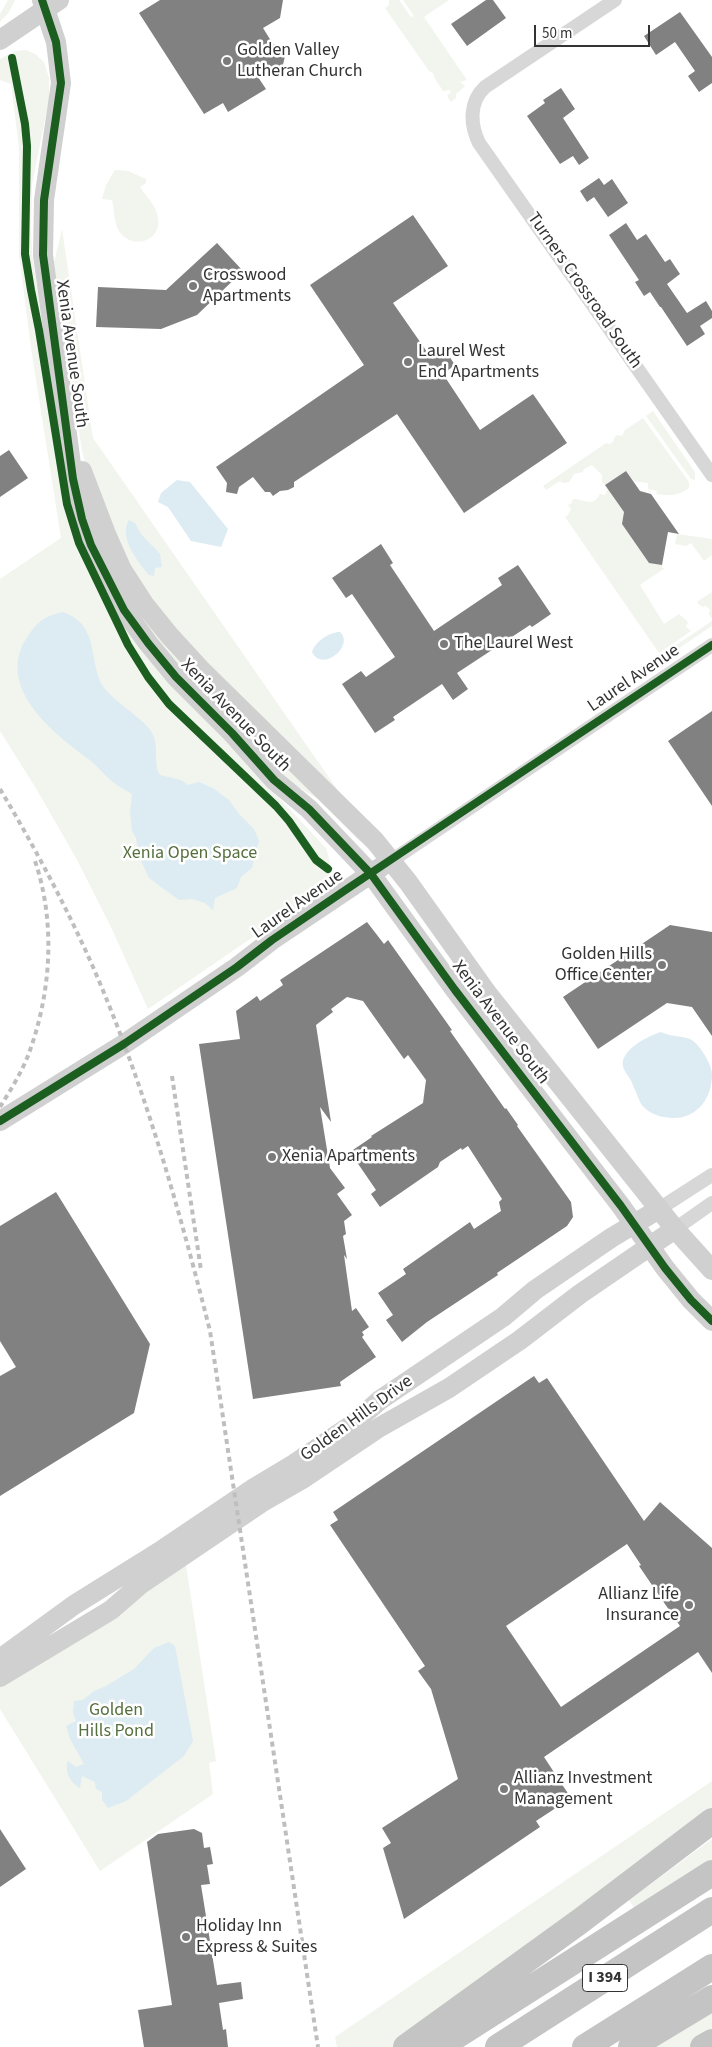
<!DOCTYPE html>
<style>
body{margin:0}
#map{position:relative;width:712px;height:2047px;overflow:hidden;background:#fff;font-family:"Source Sans 3",sans-serif}
canvas{display:block}
.scale{position:absolute;left:534px;top:25px;width:116px;height:22px;box-sizing:border-box;border:2px solid #333;border-top:0;padding-left:6px;font-size:15px;line-height:18px;white-space:nowrap;color:#333;-webkit-text-stroke:4px #fff;paint-order:stroke}
</style>
<div id="map">
<canvas width="712" height="2047"></canvas>
<div class="scale">50 m</div>
</div>
<script>
const context = document.querySelector('canvas').getContext('2d');
context.lineJoin = 'round';
function fill(path, color) {
  context.fillStyle = color;
  context.fill(path, 'evenodd');
}
function strokePath(path, color, width, dash) {
  context.strokeStyle = color;
  context.lineWidth = width;
  context.lineCap = dash ? 'butt' : 'round';
  context.setLineDash(dash || []);
  context.stroke(path);
}
function label(font, color, halo, rows, align = 'center') {
  context.font = font + ' "Source Sans 3",sans-serif';
  context.lineWidth = 5;
  context.setLineDash([]);
  context.textBaseline = 'middle';
  context.strokeStyle = halo;
  context.fillStyle = color;
  for (const [text, x, y, turn = 0] of rows) {
    context.save();
    context.translate(x, y);
    context.rotate((+turn || 0) * Math.PI / 180);
    context.textAlign = isNaN(turn) ? turn : align;
    if (halo) context.strokeText(text, 0, 0);
    context.fillText(text, 0, 0);
    context.restore();
  }
}
fill(new Path2D(`
 M8,0h7l-6,12 -9,10v-8z
 M389,0h10l12,17 3,-1 -11,-16h46l-25,17 43,63 -7,2 5,4 -9,8v4l-5,4 -4,-6 4,-4 -1,-2 -7,1 -9,-14v-3l-5,-3 -44,-63 4,-3z
 M26,50l9,4 9,8 5,16v21l-17,86 -1,43 1,25 22,148 29,138 151,204 47,57 45,48 4,14 -1,13 -3,9 -9,9 -169,116 -38,-84 -34,-67 -39,-68 -37,-59v-152l61,-41 -30,-190 -12,-93v-107l-8,-64 -11,-4v-21l15,-8z
 M115,170l13,1 18,8v4l-6,4c6,9 17,20 18,31 4,24 -27,32 -39,13 -5,-8 -5,-22 -7,-31l-10,-1 4,-14z
 M62,229l31,209 260,374 -165,-162 -49,-62 -50,-112 -7,-25 -28,-188z
 M653,411l42,61v8l-4,-1 -45,-63z
 M643,418l46,64v6c-11,8 -19,8 -33,6l1,-3 -9,-2v-6l-15,-2 -7,-10 -21,14 -3,-3v-7l-10,-10 -8,4 -1,3 -9,2 -5,8 -6,1 -3,-2 -14,9 -3,-4 63,-43 3,1 4,-2 1,-4 3,-3 5,1 3,-6z
 M608,489l16,23 -2,12 27,39 13,2v3h3l-25,17 24,39 15,-10 9,8 -2,5 5,4 -32,22 -94,-136 3,-2 3,-6 -3,-4 3,-1 2,-5c9,-1 20,10 27,-5l5,1z
 M677,534l35,5v16l-8,6 -13,-18 -5,3 -11,-2z
 M121,577l241,263 -2,2 -42,-43 -33,-20 -100,-100 -50,-64z
 M712,592v25l-1,1 -2,-4 1,-4 -4,-4 -3,1 -5,-3v-3z
 M712,621v5l-49,33 -2,-4z
 M186,1565l30,196 -7,2 4,31 -113,77 -100,-162v-24z
 M712,1781v27l-183,143 -134,96h-58l-2,-10z
 M712,1839v21l-77,49 -6,-9z
 M712,2010v25l-21,12h-43z`), '#f1f5ed');
fill(new Path2D(`
 M177,480l13,2 38,47 -7,18 -30,-6 -23,-34 -10,-5 3,-9z
 M129,520l6,3 6,11 19,20 2,13 -7,1 -1,8 -5,-1c-11,-13 -31,-38 -20,-55z
 M63,612c34,12 26,41 37,69 7,18 47,38 53,54 6,13 0,29 7,40l21,5 7,5 11,-3 14,6 16,12 10,14 15,15 5,12 -7,27 -11,9 -4,11 -22,10 -2,12 -8,-7 -13,-4 -13,1 -30,-22 -10,-22 -3,-18 -4,-7 -2,-19 2,-18c-6,-4 -13,-7 -19,-12 -9,-7 -16,-17 -26,-24 -32,-24 -87,-66 -64,-114 12,-19 17,-27 40,-32z
 M340,632c15,14 -18,41 -28,20 3,-10 17,-20 28,-20z
 M661,1032c8,4 17,4 26,6 10,1 25,26 25,36 0,28 -19,49 -48,43 -8,-1 -18,-6 -23,-13 -3,-7 -6,-14 -9,-21 -2,-6 -8,-11 -9,-17 -3,-16 25,-30 38,-34z
 M169,1642l6,4 18,95 -9,15 -58,45 -18,7 -6,-8v-8l-6,-3 -1,-7 -13,-6 -2,12c-9,-5 -16,-16 -12,-27l8,6 8,-3 -14,-25 -4,-13 10,-5 -3,-9 1,-11 9,-1 11,-9 12,-5 28,-17 20,-21z`), '#ddebf3');
fill(new Path2D(`
 M160,0h123l-3,18 -17,10 10,16 14,4 -7,29 -26,-6 12,18 -38,23 -5,-9 -19,11 -65,-101z
 M486,0h7l13,18 -39,28 -16,-22z
 M680,12l32,45v26l-13,9 -11,-16 7,-5 -20,-29 -19,13 -12,-19z
 M561,88l14,21 -12,9 26,40 -10,7 -6,-9 -13,8 -33,-48 18,-13 -2,-3z
 M599,178l5,7 8,-6 16,24 -20,14 -14,-20 -7,5 -7,-11z
 M413,215l35,51 -55,37 39,56 13,-9 10,15 -12,9 37,56 53,-36 34,49 -103,70 -67,-99 -103,68v5l-6,3 -8,1 -7,5 -3,-4h-5l-12,-15 -14,10 -2,7 -11,-2 1,-9 -11,-16 148,-102 -54,-80z
 M626,223l11,17 9,-6 19,28 5,-3 10,15 -13,10 20,29 19,-12 6,10v7l-12,8 5,8 -18,12 -26,-39h-1l-10,-15 -6,4 -9,-14 4,-2 -30,-45z
 M217,243l26,28 -46,44 -36,14 -65,-2 2,-40 68,3z
 M9,450l19,28 -28,19v-41z
 M626,471l14,20 11,3 28,40 -11,-2 -6,33 -13,-2 -27,-39 2,-12 -19,-27z
 M381,544l12,19 -3,2 44,66 68,-46 -4,-7 20,-13 33,49 -19,13 -2,-2 -73,48 11,16 -15,11 -11,-16 -49,33 2,3 -20,13 -33,-49 19,-13 5,6 29,-20 -43,-63 -6,4 -14,-20z
 M712,711v95l-44,-65z
 M367,922l17,22 4,-4 64,90 -2,1 55,78 1,-1 12,17 -1,1 54,76 2,15 -6,9 -70,47 1,2 -71,47 -25,20 -16,-22 7,-5 -15,-22 28,-19 -3,-5 67,-47 4,7 27,-18 -2,-9 3,-3 -34,-53 -6,4 -1,-2 -21,14 -2,5 -58,40 -9,-13 5,-4 -26,-38 22,-15 -1,-1 52,-33 3,-23 -18,-25 -4,4 -5,-7 -36,-51 -16,-4 -16,12 2,3 -17,13 15,97 -11,-15 10,61 15,20 -8,6 15,21 -8,6 2,13 -3,2 4,23 -3,-4 8,56 4,-3 13,19 -7,5 2,3 -2,2 14,20 -36,25 1,4 -88,13 -54,-355 41,-5 -4,-28 21,-15 3,5 23,-16 -3,-5z
 M670,925l42,7v104l-20,-29 -25,-4 -69,46 -35,-52z
 M56,1192l94,152 -16,69 -134,83v-120l16,-9 -16,-26v-115z
 M534,1376l5,7 8,-5 97,143 16,-19 52,46v125l-14,-21 -154,105 27,41 -35,23 4,6 -136,92 -21,-71 8,-5 -9,-15 76,-49 -27,-90 -13,-18 7,-5 -95,-141 8,-5 -5,-8zM627,1544l14,21 -2,1 41,60 -119,81 -55,-81z
 M0,1829l26,40 -26,18z
 M194,1829l8,4 2,15 6,-1 3,17 -6,1 3,19 -9,1 16,100 24,-3 2,17 -24,4 4,27 3,-1 2,18h-84l-6,-37 34,-5 -25,-163 11,-8z`), '#818181');
strokePath(new Path2D(`
 M615,0l-130,87c-16,15 -15,37 -6,56l233,332
 M391,861l321,-216
 M659,1209l53,-34
 M675,1229l37,-26`), '#d7d7d7', 14);
strokePath(new Path2D(`
 M42,0l14,42 5,41 -17,117 -1,55 3,22 27,202 9,40 9,26 33,65 24,33 28,34 56,56 42,47 35,29 62,65 84,116 166,216 44,62 26,32 21,21
 M0,40l59,-40
 M82,471l24,63 16,36 22,34 25,31 33,36 173,170 33,41 79,111 188,236 37,41
 M0,1121l124,-77 113,-77 35,-27 109,-73
 M0,1659l74,-54 85,-53 95,-64 40,-24 56,-38 30,-26 123,-83 32,-27 76,-52 48,-29
 M0,1677l111,-67 30,-26 123,-83 40,-23 76,-51 69,-39 71,-48 60,-46 95,-65`), '#d0d0d0', 20);
strokePath(new Path2D(`
 M406,2047l173,-125 133,-101
 M439,2047l273,-174
 M498,2047l214,-137
 M585,2047l127,-80
 M631,2047l81,-49
 M703,2047l9,-5`), '#c4c4c4', 26);
strokePath(new Path2D(`
 M0,789c34,57 66,117 93,178 51,117 86,241 117,364l108,716
 M172,1076l29,194
 M0,1107c10,-16 22,-35 29,-54 22,-60 27,-130 6,-192`), '#bebebe', 4, [5, 4]);
strokePath(new Path2D(`
 M42,0l14,42 5,41 -17,117 -1,55 3,22 27,202 9,40 9,26 33,65 24,33 28,34 56,56 42,47 35,29 62,65 84,116 166,216 44,62 26,32 21,21
 M12,58l13,66 2,22 -2,108 6,36 8,40 28,174 12,39 49,102 20,32 21,27 107,102 13,15 27,39 12,9
 M0,1121l124,-77 113,-77 35,-27 75,-51 365,-244`), '#1b5e20', 8);
for (const [x, y, r, color] of [
 [227,61,5,"#7a7a7a"],
 [193,286,5,"#7a7a7a"],
 [408,362,5,"#7a7a7a"],
 [444,644,5,"#7a7a7a"],
 [662,965,5,"#7a7a7a"],
 [272,1157,5,"#7a7a7a"],
 [689,1605,5,"#7a7a7a"],
 [504,1789,5,"#7a7a7a"],
 [186,1937,5,"#7a7a7a"]
]) {
  const dot = new Path2D();
  dot.arc(x, y, r, 0, 2 * Math.PI);
  context.fillStyle = color;
  context.fill(dot);
  strokePath(dot, '#fff', 2);
}
for (const [x, y, w] of [
 [605,1978,45]
]) {
  const box = new Path2D();
  box.roundRect(x - w / 2, y - 13.5, w, 27, 4);
  context.fillStyle = '#fff';
  context.fill(box);
  strokePath(box, '#333', 1);
}
label('bold 16px', '#333', null, [
 ["I 394",605,1978]
]);
label('18px', '#333', '#fff', [
 ["Golden Valley",237,51],
 ["Lutheran Church",237,72],
 ["Crosswood",203,276],
 ["Apartments",203,297],
 ["Laurel West",418,352],
 ["End Apartments",418,373],
 ["The Laurel West",454,644],
 ["Golden Hills",652,955,"right"],
 ["Office Center",652,976,"right"],
 ["Xenia Apartments",282,1157],
 ["Allianz Life",679,1595,"right"],
 ["Insurance",679,1616,"right"],
 ["Allianz Investment",514,1779],
 ["Management",514,1800],
 ["Holiday Inn",196,1927],
 ["Express & Suites",196,1948]
], 'left');
label('18px', '#333', '#fff', [
 ["Turners Crossroad South",584,291,55],
 ["Xenia Avenue South",71,354,82],
 ["Laurel Avenue",634,679,-34],
 ["Xenia Avenue South",235,716,46],
 ["Laurel Avenue",298,905,-35],
 ["Xenia Avenue South",500,1023,53],
 ["Golden Hills Drive",357,1419,-36]
]);
label('18px', '#56703f', '#fff', [
 ["Xenia Open Space",190,854],
 ["Golden",116,1711],
 ["Hills Pond",116,1732]
]);
</script>
